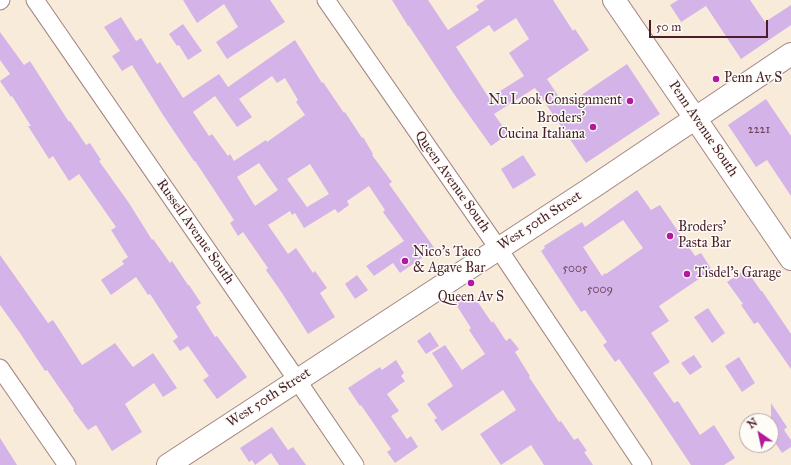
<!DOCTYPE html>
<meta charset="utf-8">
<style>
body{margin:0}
#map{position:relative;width:791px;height:465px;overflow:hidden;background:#f9ebda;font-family:"IM FELL Great Primer",serif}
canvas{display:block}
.north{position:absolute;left:739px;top:413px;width:40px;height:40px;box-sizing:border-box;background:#fdfcf7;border:1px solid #b5a4a5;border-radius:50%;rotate:326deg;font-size:11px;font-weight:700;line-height:16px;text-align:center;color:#4a1f2b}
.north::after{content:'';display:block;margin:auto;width:14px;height:18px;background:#b5179e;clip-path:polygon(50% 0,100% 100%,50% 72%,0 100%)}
.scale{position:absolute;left:649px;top:20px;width:119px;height:18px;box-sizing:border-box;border:2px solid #4a1f2b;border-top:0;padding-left:5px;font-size:12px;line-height:14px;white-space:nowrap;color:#4a1f2b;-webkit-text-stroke:3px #fdfcf7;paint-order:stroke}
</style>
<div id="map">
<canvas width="791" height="465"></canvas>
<div class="north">N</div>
<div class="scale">50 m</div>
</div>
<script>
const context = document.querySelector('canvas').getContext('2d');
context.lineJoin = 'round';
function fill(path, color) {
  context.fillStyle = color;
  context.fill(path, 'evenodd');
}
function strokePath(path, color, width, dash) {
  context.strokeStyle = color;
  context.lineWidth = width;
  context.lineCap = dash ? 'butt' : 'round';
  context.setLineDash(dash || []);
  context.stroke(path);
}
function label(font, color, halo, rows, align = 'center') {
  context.font = font + ' "IM FELL Great Primer",serif';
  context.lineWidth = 3;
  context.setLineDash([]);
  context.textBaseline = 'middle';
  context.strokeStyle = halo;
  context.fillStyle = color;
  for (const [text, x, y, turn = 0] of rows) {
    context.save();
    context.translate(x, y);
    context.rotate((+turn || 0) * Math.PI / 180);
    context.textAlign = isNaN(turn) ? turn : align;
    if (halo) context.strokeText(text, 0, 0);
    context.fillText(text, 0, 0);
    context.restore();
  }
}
fill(new Path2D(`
 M183,0h87l15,22 -58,37 -11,-17 22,-15 -14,-23 -27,19z
 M392,0h36l20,30 31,-20 -3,-4 9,-6h68l20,31 2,-2 14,21 -42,29 18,27 62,-42 33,50 -74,49 -51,-75 -41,26 14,20 -17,12 -37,-52 -45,-68h-1zM516,18l13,21 -20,14 15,23 -35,22 -33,-51 33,-22 5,7z
 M678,0h72l15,22 26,-17v20l-50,34 -35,-53 -25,16 -11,-17z
 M121,17l15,24 5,-3 16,26 3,-2 23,36 36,-24 9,13 67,-47 27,43 1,-1 21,31 1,-1 17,26 1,-1 10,17 -1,1 20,27 -3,2 46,65 -35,24 -7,-10 -19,13 -8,-10 38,-25 -21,-29 2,-2 -16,-24 -22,15 2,4 -11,8 -3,-4 -31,19 -9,-15 -3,2 -2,-4 -22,14 20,29 8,-6 17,25 2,-2 12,17 -7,5 15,24 -27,17 -26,-41 -16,-23 2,-2 -25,-36 -5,4 -8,-13 4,-3 -39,-59h-1l-31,-46 -31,-50 -10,6 -10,-15 8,-5 -16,-24zM272,76l5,7 8,-5 13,22 -2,2 9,13 -38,27 -1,-2 -32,21 -4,-7 -2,2 -16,-22 -3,2 -16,-24 22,-16 22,31 15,-10 -13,-18zM259,163l19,27 -23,16 -18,-29zM310,164l19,30 -22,13 -20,-28z
 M183,24l19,27 -14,9 -9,-15 -2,1 -8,-12z
 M0,32l24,33 6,-4 39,61 1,-1 16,24 4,-2 11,17 -2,1 30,42 23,37 1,-1 17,24 2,-2 16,24h1l12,18 -5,4 19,30 2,-1 30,41 -30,22 -14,-19 6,-4 -21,-30 -8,5 -7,-10 5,-4 -28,-43 -2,1 -12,-18 -25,18 -10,-15 23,-16 -2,-3 6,-4 -17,-27 5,-3 -37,-53 -10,7 -16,-25 -4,3 -21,-33h3l-19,-30 -1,1 -11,-16 10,-7 -10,-14z
 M766,99l25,37v60l-24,-36 -11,7 -28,-42z
 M523,155l13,20 -23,14 -12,-20z
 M637,190l14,20 9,-5 35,51 6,-3 11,17 -53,36 10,15 -18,12 19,29 -17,11 21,30 4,-2 22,34 14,-10 21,33 -11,7h-33l-38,-57 -34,-49 -4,3 -12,-17 4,-3 -22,-32 -4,2 -40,-61 4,-3 -1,-2 38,-24 3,5zM623,220l20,28 -37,26 -1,-1 -3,3 -19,-29z
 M0,255l48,68 5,-3 29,45 8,-5 25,-17 18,24 20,-14 24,35 -14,9 -9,-14 -29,21 17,28 -30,19 -16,-26 -8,5 -15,-20 1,-1 -27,-39 -2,1 -25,-38 -20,-28z
 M746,269l15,22h1l29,43v35l-33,-47 -4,2 -13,-19 2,-1 -16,-22z
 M357,275l11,15 -13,9 -10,-15z
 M471,292l21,31 1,-2 13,20 4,-3 9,11 -4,3 15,24 -1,1 30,45 2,-1 13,19 4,-2 9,13 -3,1 9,13h-49l-13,-20 -30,20 -21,-31 36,-24 -13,-20 -61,41 -8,-11 3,-2 -10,-14 26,-18 -21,-33 13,-8 17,25 23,-16 -16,-24 2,-2 -16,-25z
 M708,308l17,25 -13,10 -18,-26z
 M430,332l9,14 -13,8 -9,-13z
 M694,355l8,12 -12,8 -9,-12z
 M739,357l16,26 -13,9 -17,-26z
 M396,360l8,13 -3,3 4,5 -18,13 12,17 -8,5 16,23 4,-3 7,11 -23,16 -8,-11 4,-3 -30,-44 -1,1 -12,-18 32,-21 2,3z
 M771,403l16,24 -3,3 7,10v7l-9,6 -10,-15h-1z
 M272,427l16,23 5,-3 13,18h-27l-8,-12 -16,12 -3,-5 -3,2 -9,-14z
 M0,438l17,27h-17z`), '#d4b3e9');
const minor = new Path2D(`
 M35,0l262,380 58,85
 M326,0l172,248 145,217
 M0,1l1,-1
 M0,368l67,97`);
const tertiary = new Path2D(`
 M614,0l81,118`);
const secondary = new Path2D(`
 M695,118l96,141
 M168,465l425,-278 198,-133`);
strokePath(minor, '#a28582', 19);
strokePath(tertiary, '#a28582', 24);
strokePath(secondary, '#a28582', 24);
strokePath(minor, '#fff', 17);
strokePath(tertiary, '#fff', 22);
strokePath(secondary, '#fff', 22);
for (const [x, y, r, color] of [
 [716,79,4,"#b5179e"],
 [630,101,4,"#b5179e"],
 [593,127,4,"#b5179e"],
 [670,236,4,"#b5179e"],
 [405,261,4,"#b5179e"],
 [687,274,4,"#b5179e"],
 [471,283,4,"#b5179e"]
]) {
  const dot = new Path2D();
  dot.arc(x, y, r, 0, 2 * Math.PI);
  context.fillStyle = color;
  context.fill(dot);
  strokePath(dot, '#fdfcf7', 1.5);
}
label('12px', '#6c445a', null, [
 ["2221",759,130],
 ["5005",575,269],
 ["5009",600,290]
]);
label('14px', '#4a1f2b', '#fdfcf7', [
 ["Penn Av S",724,79],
 ["Nu Look Consignment",622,101,"right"],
 ["Broders’",585,119,"right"],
 ["Cucina Italiana",585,135,"right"],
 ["Broders’",678,228],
 ["Pasta Bar",678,244],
 ["Nico's Taco",413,253],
 ["& Agave Bar",413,269],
 ["Tisdel's Garage",695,274],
 ["Queen Av S",471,298,"center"]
], 'left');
label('14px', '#4a1f2b', '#fdfcf7', [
 ["Penn Avenue South",703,129,56],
 ["Queen Avenue South",452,182,55],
 ["West 50th Street",540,221,-33],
 ["Russell Avenue South",195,232,55],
 ["West 50th Street",269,398,-33]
]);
</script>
